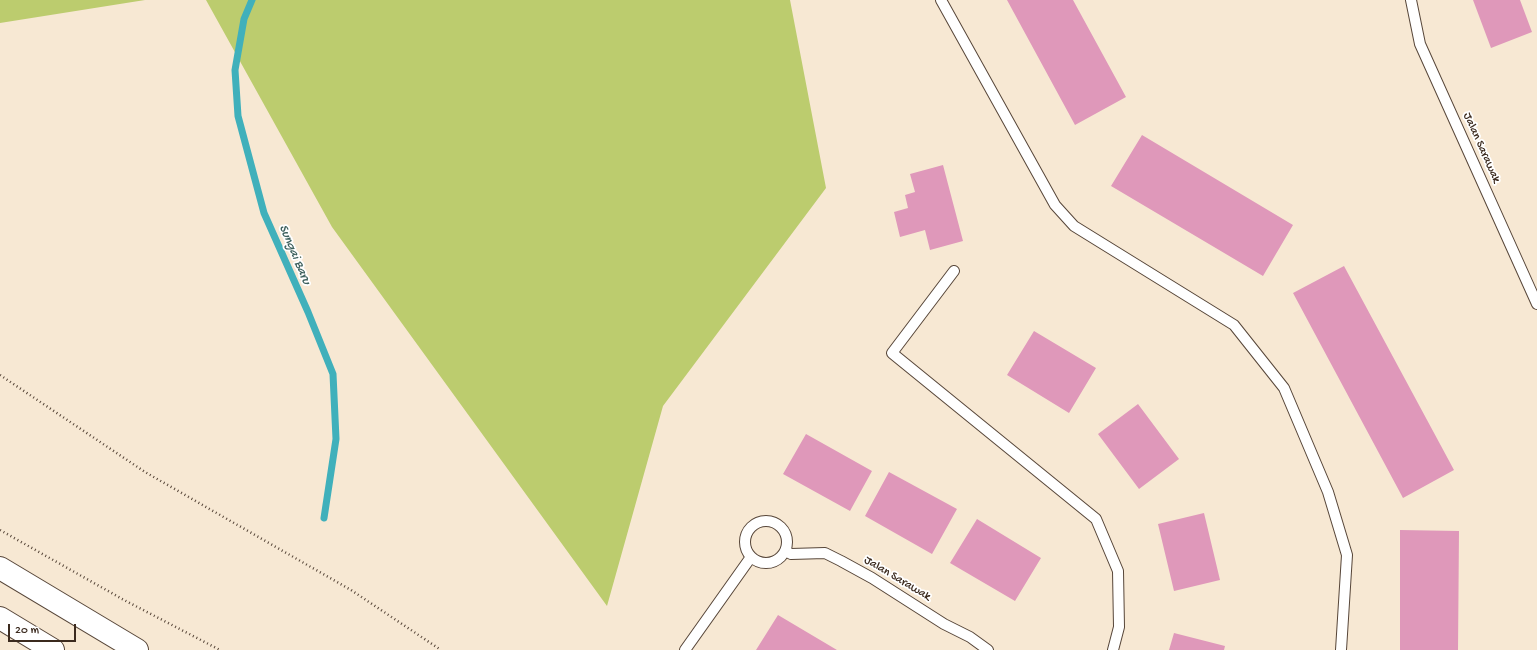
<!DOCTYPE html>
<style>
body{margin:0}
#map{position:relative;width:1537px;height:650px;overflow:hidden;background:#f7e8d3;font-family:"Gochi Hand",sans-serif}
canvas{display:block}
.scale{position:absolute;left:8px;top:624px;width:68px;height:18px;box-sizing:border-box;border:2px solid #3b2a1e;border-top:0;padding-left:5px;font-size:12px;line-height:14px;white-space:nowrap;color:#3b2a1e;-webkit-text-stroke:3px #fff;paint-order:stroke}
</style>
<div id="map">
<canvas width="1537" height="650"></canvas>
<div class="scale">20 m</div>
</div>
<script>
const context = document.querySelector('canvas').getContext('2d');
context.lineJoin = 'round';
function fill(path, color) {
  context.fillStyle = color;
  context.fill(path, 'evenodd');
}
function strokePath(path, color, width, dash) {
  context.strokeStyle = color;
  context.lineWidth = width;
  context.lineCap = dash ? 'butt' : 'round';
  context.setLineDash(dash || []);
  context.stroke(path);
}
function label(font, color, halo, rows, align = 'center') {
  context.font = font + ' "Gochi Hand",sans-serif';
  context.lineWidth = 3.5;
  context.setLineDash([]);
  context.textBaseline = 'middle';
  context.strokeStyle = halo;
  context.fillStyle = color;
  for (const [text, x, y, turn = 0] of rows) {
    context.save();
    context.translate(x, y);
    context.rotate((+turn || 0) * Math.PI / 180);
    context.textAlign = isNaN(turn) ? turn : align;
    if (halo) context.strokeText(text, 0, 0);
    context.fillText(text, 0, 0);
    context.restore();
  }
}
fill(new Path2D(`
 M0,0h145l-145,23z
 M206,0h584l36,188 -163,218 -56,200 -275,-379z`), '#bccc6e');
strokePath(new Path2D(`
 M252,0l-8,19 -9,51 3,46 26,97 44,99 25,62 3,65 -12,79`), '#40b0bb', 7);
fill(new Path2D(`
 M1007,0h66l53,97 -51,28z
 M1473,0h47l12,32 -41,16z
 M1142,135l151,90 -30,51 -152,-90z
 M943,165l20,76 -33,9 -5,-20 -25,7 -6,-25 14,-4 -3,-13 10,-3 -5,-18z
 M1344,266l110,204 -51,28 -110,-205z
 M1034,331l62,37 -27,45 -62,-38z
 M1138,404l41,55 -40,30 -41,-55z
 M806,434l66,37 -22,40 -67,-37z
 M889,472l68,37 -25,45 -67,-38z
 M1204,513l16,67 -46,11 -16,-67z
 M977,519l64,39 -26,43 -65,-38z
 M1400,530l59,1 -1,119h-58z
 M778,615l59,35h-81z
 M1174,633l51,13 -1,4h-55z`), '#df98ba');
const lane = new Path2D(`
 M941,0l114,205 19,21 160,99 50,63 44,104 19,63 -6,95
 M1411,0l9,44 117,260
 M954,271l-62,82 204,166 22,52 1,56 -6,23
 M745 542a21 21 0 1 1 42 0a21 21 0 1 1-42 0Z
 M785,551l6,3 34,-1 16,8 31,17 72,46 26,13 18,13
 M685,650l66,-93`);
const highway = new Path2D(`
 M0,568l137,82
 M0,618l53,32`);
strokePath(lane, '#574639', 12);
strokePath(highway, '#574639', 24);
strokePath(new Path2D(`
 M0,375l145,97 206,118 90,60
 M0,530l124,70 96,50`), '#574639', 2.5, [1, 3]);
strokePath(lane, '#fff', 10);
strokePath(highway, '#fff', 22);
label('12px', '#3b2a1e', '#fff', [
 ["Jalan Sarawak",1481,148,66],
 ["Jalan Sarawak",897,579,31]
]);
label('italic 13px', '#3d605d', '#fff', [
 ["Sungai Baru",294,255,67]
]);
</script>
